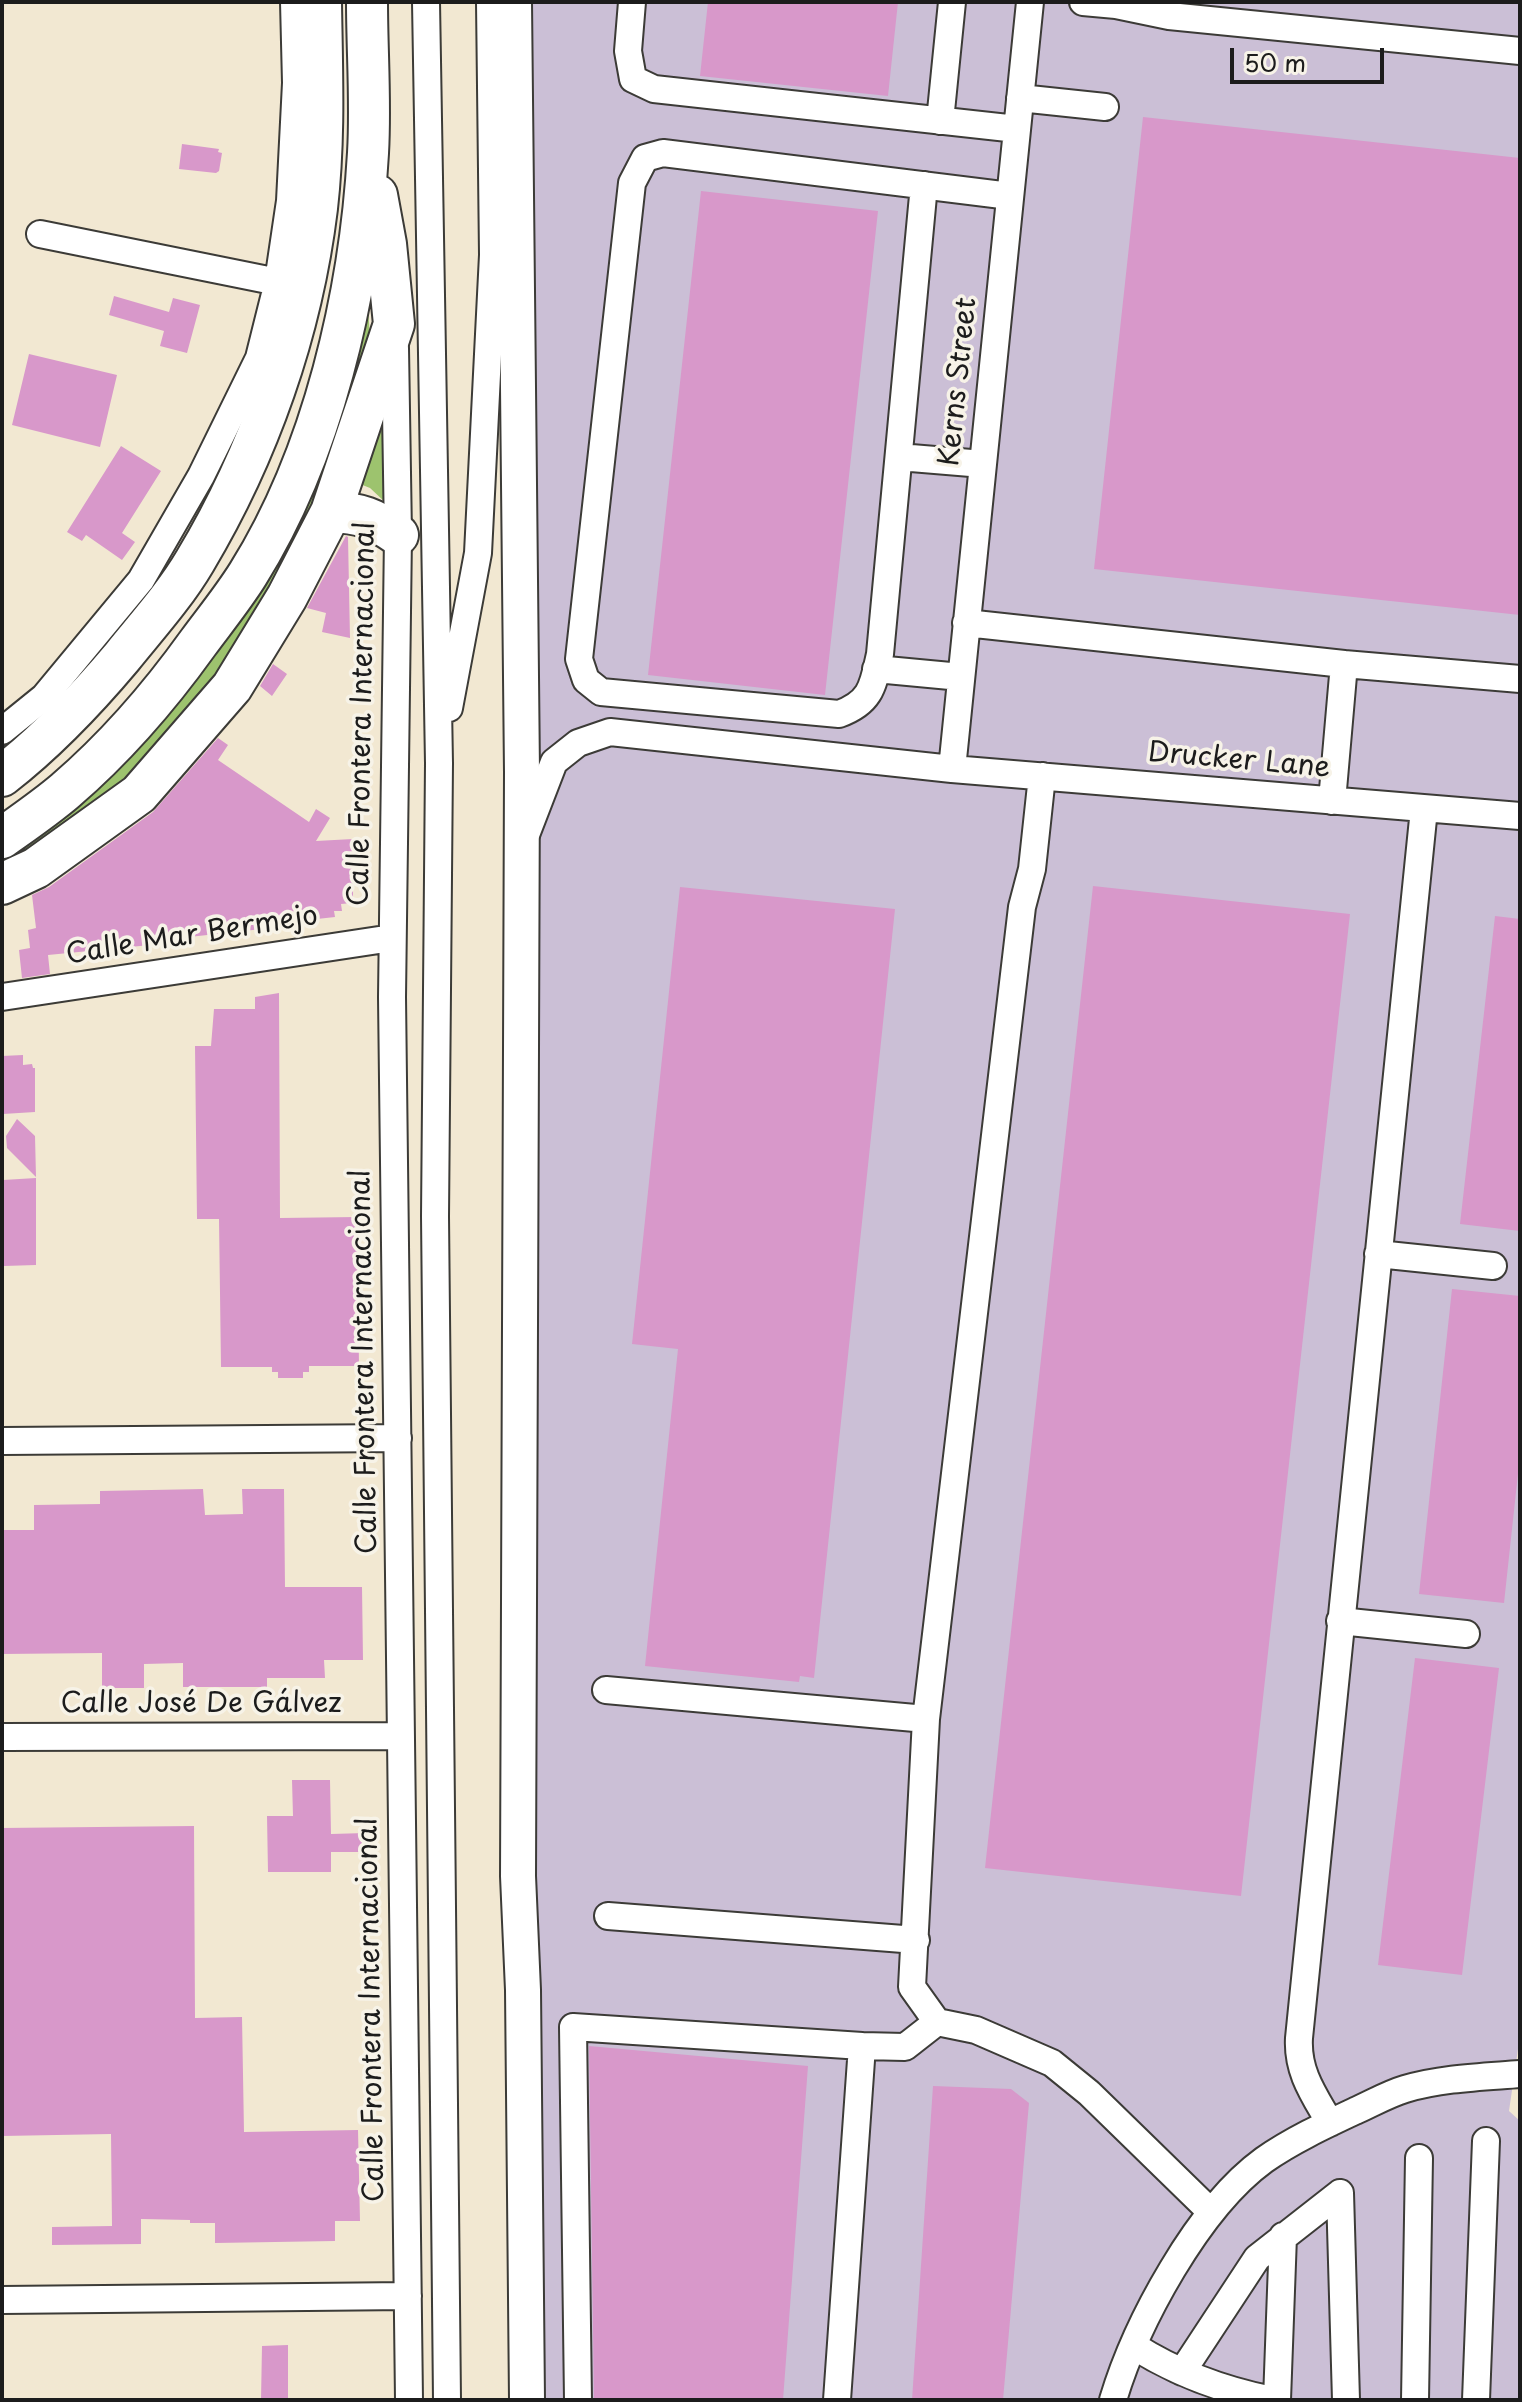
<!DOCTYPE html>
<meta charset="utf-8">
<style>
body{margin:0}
#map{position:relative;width:1522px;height:2402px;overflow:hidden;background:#f2e8d2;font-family:"Playpen Sans",sans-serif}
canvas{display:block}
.frame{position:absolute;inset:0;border:4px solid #1c1c1c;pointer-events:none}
.scale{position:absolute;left:1230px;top:48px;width:154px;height:36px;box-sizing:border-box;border:4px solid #1c1c1c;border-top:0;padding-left:10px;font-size:24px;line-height:28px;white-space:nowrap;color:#1c1c1c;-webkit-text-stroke:6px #f7f3e8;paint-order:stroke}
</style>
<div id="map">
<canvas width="1522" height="2402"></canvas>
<div class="frame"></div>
<div class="scale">50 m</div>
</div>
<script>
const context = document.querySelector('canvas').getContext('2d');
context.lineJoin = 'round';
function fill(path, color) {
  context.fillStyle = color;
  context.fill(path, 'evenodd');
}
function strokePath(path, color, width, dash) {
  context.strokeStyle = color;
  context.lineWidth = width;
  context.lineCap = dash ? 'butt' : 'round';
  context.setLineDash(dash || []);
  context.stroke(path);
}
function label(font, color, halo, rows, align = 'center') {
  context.font = font + ' "Playpen Sans",sans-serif';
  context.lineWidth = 7;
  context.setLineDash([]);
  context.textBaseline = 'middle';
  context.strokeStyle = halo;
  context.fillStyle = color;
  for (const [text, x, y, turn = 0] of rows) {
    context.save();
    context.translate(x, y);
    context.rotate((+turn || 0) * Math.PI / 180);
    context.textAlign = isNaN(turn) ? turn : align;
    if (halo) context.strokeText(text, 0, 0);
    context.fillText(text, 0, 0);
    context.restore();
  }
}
fill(new Path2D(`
 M509,2h1011v2033l-11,76 11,10v279h-1003z`), '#cbbfd6');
fill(new Path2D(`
 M368,303l2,37 -66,196 -78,130 -102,117 -122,90v-14l42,-27 138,-136 73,-96z
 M383,377l3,126 -16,-15 -10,-4z`), '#9dc36e');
fill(new Path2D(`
 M708,2h190l-10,94 -188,-20z
 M1143,117l377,41v457l-426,-46z
 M182,144l37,5 -1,3 4,1 -3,18 -3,2 -37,-4z
 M701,191l177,20 -53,484 -177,-20z
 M114,296l55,16 4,-14 27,7 -13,48 -27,-7 4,-15 -55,-16z
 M29,354l88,21 -17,72 -88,-22z
 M121,446l40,25 -39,62 13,9 -13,18 -36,-25 -4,6 -15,-9z
 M346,536l2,1 2,101 -28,-6 4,-19 -19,-5z
 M273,664l14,10 -15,22 -12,-10z
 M218,738l10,7 -10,15 91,62 7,-13 14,9 -14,23 37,-2v64l-12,1 1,7h-8l1,6 -18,2v3l-46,2v4l-91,10 1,4 -133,13 2,19 -28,4 -3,-28 11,-2 -2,-18 8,-2 -4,-33 17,-8 104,-75z
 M1093,886l257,28 -109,982 -256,-28z
 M680,887l215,22 -81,769 -14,-2 -1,6 -154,-16 33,-317 -46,-5z
 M1495,916l25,3v312l-60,-7z
 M279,993l1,225 77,-1 2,149h-50v6h-6v6h-25v-6h-6v-5h-51l-2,-148h-22l-2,-173h16l3,-37h41v-12z
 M23,1055v10l9,-1 1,4h2v44l-32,2 -1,-58z
 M17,1119l18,17 1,41 -29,-29 -1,-12z
 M36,1178v87l-32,1 -1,-86z
 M1452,1289l68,7v159l-16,148 -85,-9z
 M203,1489l2,26 38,-1 -1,-25h42l1,98h77l1,73h-39l1,18h-58v9h-84v-24l-39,1v24h-42v-35l-100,1v-124h32v-25l66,-1v-13z
 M1415,1658l84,10 -37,307 -84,-10z
 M292,1780h38l1,54 35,-1 1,19h-36v20h-63l-1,-56h26z
 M194,1826l1,192 47,-1 2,115 114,-2 2,91h-25v20l-120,2v-20h-25v-3l-49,-1v25l-89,1v-18l60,-1 -1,-92 -109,2v-308z
 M589,2046l219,20 -25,334h-189z
 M933,2086l78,3 18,14 -26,297h-91z
 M288,2345v55h-27l1,-54z`), '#d898ca');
const minor = new Path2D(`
 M426,2l13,761 -4,453 12,1184
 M632,2l-4,49 5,28 21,10 363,40
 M1083,2l33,3 53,11 351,35
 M1020,98l85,9
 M940,121l12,-119
 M924,185l-44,469c-7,31 -8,48 -41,60l-238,-22 -15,-12 -7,-21 53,-476 13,-25 18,-5 347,43
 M40,234l238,48
 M395,348l3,187 -6,462 17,1403
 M899,457l84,7
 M966,623l378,41 -12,137
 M1344,664l176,15
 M876,669l85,8
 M449,708l29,-155 15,-298 -3,-253
 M2,731l42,-34 97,-117 60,-104 58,-118 19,-76 12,-81 6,-118 -2,-81
 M952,769l78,-767
 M527,832l27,-70 24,-19 32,-11 342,37 568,47
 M2,997l390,-59
 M1378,1254l115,12
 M2,1441l396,-3
 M1340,1621l126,13
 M606,1690l320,29
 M2,1737l399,-1
 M608,1916l308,24
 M937,2022l-25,-35 14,-268 96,-812 10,-38 10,-93
 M937,2022l39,8 76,33 37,30 121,118
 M1330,2123c-16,-28 -33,-51 -31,-85l125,-1229
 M1340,2193l6,207
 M2,2300l406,-4
 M1134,2346c42,27 89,44 138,54
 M1182,2372l75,-114 83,-65
 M578,2400l-5,-373 289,19
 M837,2400l25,-354 43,1 32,-25
 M1113,2400c23,-77 85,-192 151,-240 27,-19 61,-35 91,-49 16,-7 33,-17 50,-22 37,-11 77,-12 115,-15
 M1277,2400l6,-164
 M1415,2400l4,-242
 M1476,2400l10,-259`);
const major = new Path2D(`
 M514,2l8,770 -4,1104 5,114 4,410`);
const highway = new Path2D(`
 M331,512c30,1 42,6 67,23
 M2,776c45,-35 83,-75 120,-119 25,-31 53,-62 73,-96 64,-107 107,-230 122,-353 8,-69 5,-137 4,-206
 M2,838c21,-15 43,-30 63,-47 50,-43 95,-95 133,-148 17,-23 35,-45 50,-69 75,-120 112,-280 120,-421 3,-50 -1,-101 -1,-151
 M2,884l34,-16 103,-74 93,-107 55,-90 44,-85 63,-188 -8,-80 -9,-49`);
strokePath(minor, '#3c3b37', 30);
strokePath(major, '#3c3b37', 38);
strokePath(highway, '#3c3b37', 44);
strokePath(minor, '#fff', 26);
strokePath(major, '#fff', 34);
strokePath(highway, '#fff', 40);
label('28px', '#1c1c1c', '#f7f3e8', [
 ["Kerns Street",959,382,-84],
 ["Calle Frontera Internacional",363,714,-89],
 ["Drucker Lane",1239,761,5],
 ["Calle Mar Bermejo",192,936,-9],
 ["Calle Frontera Internacional",365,1362,-91],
 ["Calle José De Gálvez",201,1704],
 ["Calle Frontera Internacional",372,2010,-91]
]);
</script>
